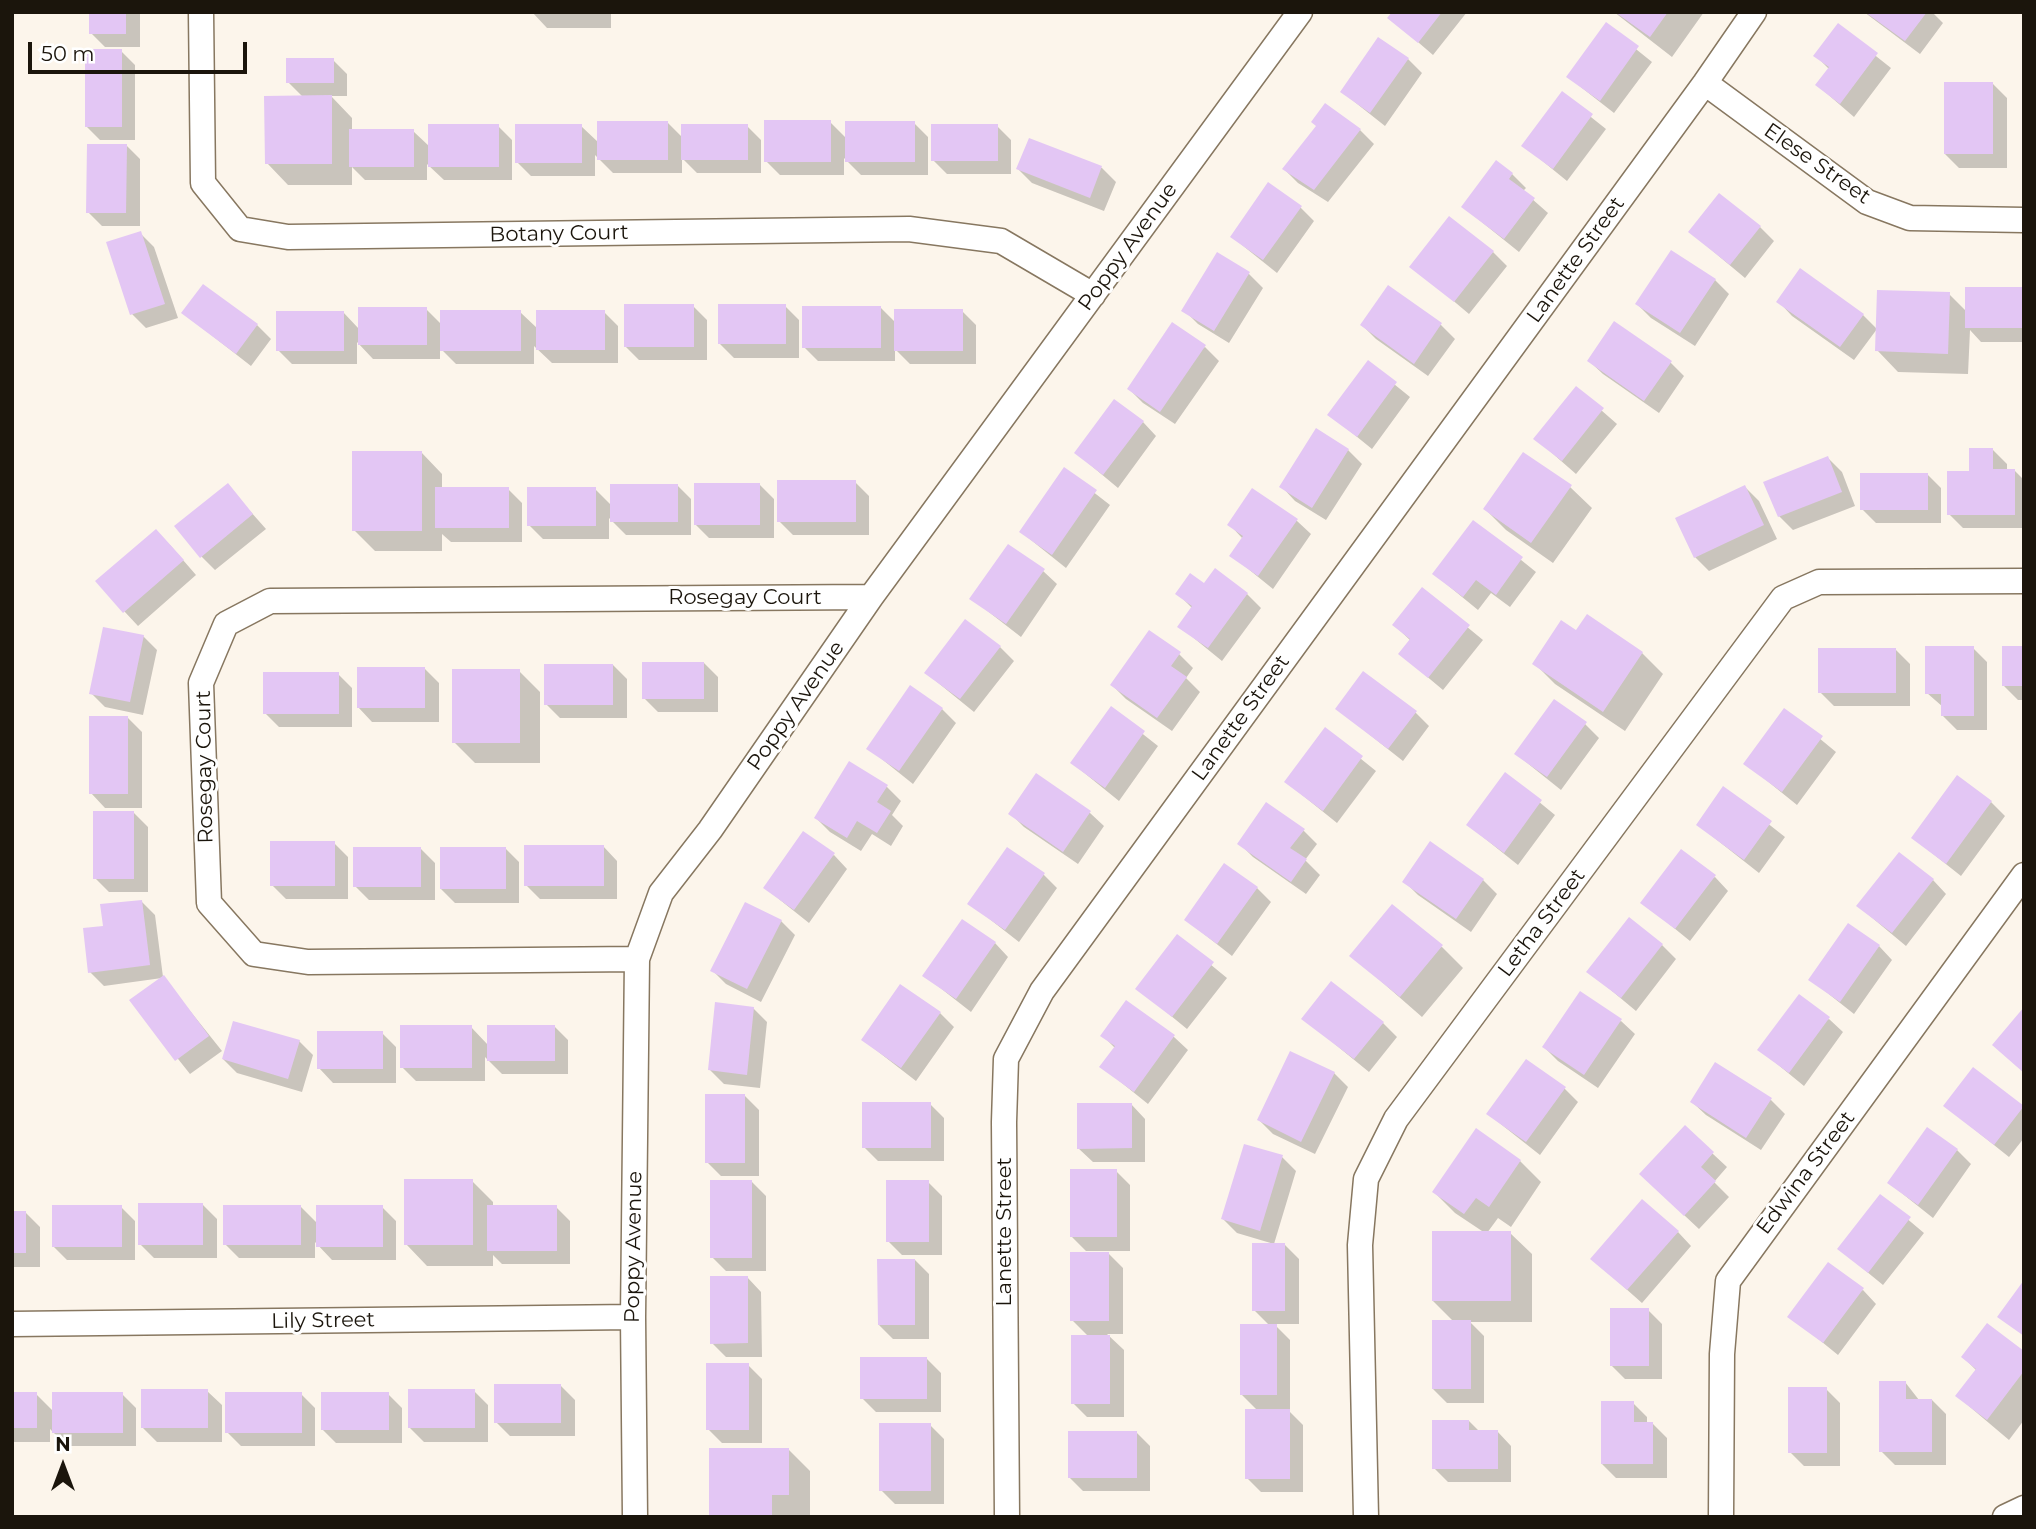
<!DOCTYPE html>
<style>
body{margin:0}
#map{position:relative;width:2036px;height:1529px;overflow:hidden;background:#fcf5eb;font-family:Montserrat,sans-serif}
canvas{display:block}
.frame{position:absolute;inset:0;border:14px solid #1b150c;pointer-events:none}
.north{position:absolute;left:28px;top:1431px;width:70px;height:70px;-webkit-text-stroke:5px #fff;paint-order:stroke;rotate:0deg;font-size:19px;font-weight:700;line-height:28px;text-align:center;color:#1b150c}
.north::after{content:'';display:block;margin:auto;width:24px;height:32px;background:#1b150c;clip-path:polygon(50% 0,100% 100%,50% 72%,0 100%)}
.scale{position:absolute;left:28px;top:42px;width:219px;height:32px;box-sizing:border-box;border:4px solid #1b150c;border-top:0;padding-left:9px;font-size:21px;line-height:24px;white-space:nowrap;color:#1b150c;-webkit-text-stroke:5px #fff;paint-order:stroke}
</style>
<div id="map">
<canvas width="2036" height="1529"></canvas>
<div class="frame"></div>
<div class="north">N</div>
<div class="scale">50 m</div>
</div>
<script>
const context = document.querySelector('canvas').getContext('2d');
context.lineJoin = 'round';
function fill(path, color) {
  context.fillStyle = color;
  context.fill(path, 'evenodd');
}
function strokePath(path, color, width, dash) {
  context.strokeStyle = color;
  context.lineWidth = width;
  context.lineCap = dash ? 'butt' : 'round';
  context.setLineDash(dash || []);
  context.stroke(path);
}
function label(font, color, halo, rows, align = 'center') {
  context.font = font + ' Montserrat,sans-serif';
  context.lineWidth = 6;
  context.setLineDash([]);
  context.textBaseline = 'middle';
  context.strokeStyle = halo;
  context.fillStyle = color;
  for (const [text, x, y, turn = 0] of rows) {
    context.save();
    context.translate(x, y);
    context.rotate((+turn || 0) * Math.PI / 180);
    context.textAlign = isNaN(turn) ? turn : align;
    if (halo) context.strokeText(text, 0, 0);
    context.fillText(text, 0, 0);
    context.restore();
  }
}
fill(new Path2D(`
 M91,12h49v35h-35l-14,-14z
 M532,12h79v16h-64z
 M1394,12h73l-34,43 -43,-37z
 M1614,12h90l-32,45z
 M1864,12h68l11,11 -23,31z
 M1606,25l46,37 -38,51 -46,-36z
 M1838,26l53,42 -37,49 -37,-32 12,-16 -14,-14z
 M121,51l14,14v75h-35l-14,-14z
 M1408,59l14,14 -37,53 -43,-34z
 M333,60l14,14v22h-16l21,22v13h61l17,16 68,-21 14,14v40h-68l-17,-16v16h-62l-13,-13v18h-64l-21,-22 36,-66 -15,-15z
 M1993,84l14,14v70h-48l-14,-14z
 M1562,94l44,35 -39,52 -43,-35z
 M830,122l17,17 67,-16 14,14v38h-67l-17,-17v17h-64l-14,-14z
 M668,123l15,15 64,-12 14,14v33h-64l-15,-15v15h-69l-18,-18v21h-64l-14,-14 64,-36 18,17z
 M997,126l14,14v34h-64l-14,-14z
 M1318,127l42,3 14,14 -46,58 -30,-19 -14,-14z
 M1030,140l72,28 14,14 -12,29 -72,-28 -14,-14z
 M126,145l14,14v67h-38l-14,-14z
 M1512,174l14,14 -3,3 25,22 -29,39 -56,-45z
 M1300,207l14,14 -37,52 -45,-36z
 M1760,227l14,14 -29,37 -55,-46z
 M140,233l14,14 24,71 -32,10 -14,-14z
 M1493,252l14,14 -38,48 -57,-48z
 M1218,255l31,19 14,14 -34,55 -31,-19 -14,-14z
 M1715,280l14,14 -34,52 -44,-28 -14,-14z
 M1389,287l52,38 14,14 -27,37 -52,-37 -14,-14z
 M2024,289v53h-43l-11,-12 -2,44 -70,-2 -21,-22 72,-56 18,18z
 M1779,302l84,13 14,14 -23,31 -62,-44z
 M693,306l14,14v40h-68l-14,-14z
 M785,306l14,14v38h-65l-14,-14z
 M881,308l15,15 66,-12 14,14v39h-66l-15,-15v12h-77l-14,-14z
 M426,309l16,16 78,-13 18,17 66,-17 14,14v37h-66l-18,-17v18h-78l-16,-16v11h-67l-16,-17v22h-65l-14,-14 65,-38 16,17z
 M183,313l74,12 14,14 -20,27z
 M1205,347l14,14 -44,63 -32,-21 -14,-14z
 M1589,361l81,1 14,14 -25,37 -56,-39z
 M1368,363l42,34 -38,52 -42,-34z
 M1577,389l40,35 -41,50 -40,-35z
 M1143,422l13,14 -38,52 -42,-35z
 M1348,450l14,14 -36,56 -31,-19 -13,-14z
 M1993,450l14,14v7h8l9,9v48h-61l-14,-14 22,-41z
 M421,452l21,22v15h66l14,14v39h-71l-9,-8v17h-67l-21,-21z
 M1828,458l14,14 13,34 -62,24 -14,-14z
 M1065,470l45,35 -44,63 -45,-36z
 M1927,474l14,14v35h-65l-14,-14z
 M855,482l14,14v39h-76l-14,-14z
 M227,485l39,44 -51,41 -14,-14z
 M677,485l14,14v36h-65l-17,-17v21h-66l-14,-14 66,-36 17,17z
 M760,485l14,14v39h-65l-14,-14z
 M1570,487l22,21 -39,55 -47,-33 -21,-21z
 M1745,487l14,14 18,38 -68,32 -14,-14z
 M1253,490l44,31 14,13 -38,55 -42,-34 12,-16 -14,-15z
 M1474,522l62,50 -26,35 -19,-14 -13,17 -44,-36z
 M170,545l26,30 -58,51 -41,-44z
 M1043,571l14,13 -36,53 -49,-38z
 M1204,586l43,8 14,14 -39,53 -43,-35 14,-17 -16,-16z
 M1422,590l61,50 -40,50 -43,-36 11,-13 -17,-16z
 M143,636l14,14 -14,65 -38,-8 -14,-14z
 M1000,647l14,14 -40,51 -48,-39z
 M1973,648l14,14v68h-30l-14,-14v-9l-16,-14z
 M2024,648v52h-6l-14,-14z
 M1896,650l14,14v42h-76l-14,-14z
 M1642,653l21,21 -38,57 -70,-47 -21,-21z
 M1179,654l14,14 -7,10 14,14 -28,39 -46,-32 -14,-14z
 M704,663l14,14v35h-60l-14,-14z
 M613,665l14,14v39h-67l-14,-14z
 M425,669l14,14v39h-67l-14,-15z
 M519,671l21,21v71h-65l-21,-21z
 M338,674l14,14v39h-73l-14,-14z
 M942,709l14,14 -43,61 -45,-36z
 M1111,709l47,37 -39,55 -47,-38z
 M1337,709l78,3 14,14 -26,35z
 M1785,710l51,42 -39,53 -52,-42z
 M128,718l14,14v76h-37l-14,-15z
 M1585,724l14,14 -38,52 -45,-36z
 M1325,730l51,41 -39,52 -51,-41z
 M850,764l37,23 14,14 -9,14 11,11 -12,20 -19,-12 -11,17 -31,-19 -14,-14z
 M1505,774l50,41 -37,50 -50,-40z
 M1724,789l61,48 -26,36 -61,-48z
 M1991,802l14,14 -44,60 -48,-38z
 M134,813l14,14v65h-39l-14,-14z
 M1010,813h80l14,13 -26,38 -54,-37z
 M1303,830l14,14 -12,16 15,15 -14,19 -53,-37 -13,-13z
 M334,843l14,14v42h-62l-14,-14z
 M1430,844l53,36 14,14 -26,38 -53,-37 -14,-14z
 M603,846l14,15v38h-77l-14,-14z
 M505,848l14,14v41h-64l-14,-14z
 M421,849l14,14v37h-66l-14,-14z
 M834,855l13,14 -38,54 -44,-35z
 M1043,874l14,14 -38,54 -50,-39z
 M1715,877l13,14 -38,50 -48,-39z
 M1933,880l13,14 -40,52 -48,-40z
 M1257,888l14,14 -39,54 -46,-36z
 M141,901l14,14 8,62 59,74 -32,23 -58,-73 30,-23 -58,8 -14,-14 15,-45z
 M781,921l14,14 -34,67 -35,-18 -14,-14z
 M1177,937l50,41 -40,51 -50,-41z
 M995,943l13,14 -37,55 -46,-36z
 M1662,945l14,14 -40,52 -48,-40z
 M1879,946l13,14 -38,54 -43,-34z
 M1442,947l21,21 -41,49 -71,-62z
 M753,1008l14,14 -7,66 -36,-4 -14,-14z
 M940,1013l14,14 -38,54 -53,-41z
 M1304,1019l79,4 14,14 -28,35z
 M1829,1019l14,13 -39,54 -44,-36z
 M1621,1021l14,13 -37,54 -40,-27 -14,-14z
 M554,1026l14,14v34h-66l-17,-17v24h-69l-14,-14 69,-40 17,18z
 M382,1033l14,14v36h-63l-14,-15z
 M1102,1035l72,2 14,13 -40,54 -46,-37 13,-19z
 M299,1041l14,14 -11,37 -65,-19 -14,-14z
 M1973,1070l51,39v29l-15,19 -64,-51z
 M1334,1073l14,14 -33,67 -42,-20 -14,-14z
 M1564,1088l14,14 -38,53 -52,-41z
 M745,1096l14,14v66h-38l-14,-14z
 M1771,1100l14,14 -24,36 -55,-35 -14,-13z
 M930,1104l14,14v43h-66l-14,-14z
 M1131,1104l14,15v43h-52l-15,-14z
 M1685,1128l42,39 -13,15 15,15 -30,32 -44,-41z
 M1957,1150l14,14 -38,54 -44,-35z
 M1282,1157l14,14 -22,73 -37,-11 -14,-14z
 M1520,1161l21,21 -30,45 -13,-9 -11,15h23l22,21v68h-62l14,14v67h-37l-14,-14 21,-67 -21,-21 52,-68 -30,-20 -21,-21z
 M1116,1171l14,14v66h-44l-14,-14z
 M472,1181l21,21v5h63l14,14v43h-68l-9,-9v11h-66l-21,-22z
 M752,1182l14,14v75h-40l-14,-14z
 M928,1182l14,14v59h-40l-14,-14z
 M1880,1196l44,37 -41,52 -44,-36z
 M203,1205l14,14v39h-63l-14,-14z
 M121,1207l14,14v39h-68l-14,-14z
 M301,1207l17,17 64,-17 14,14v39h-64l-17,-18v16h-76l-14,-14z
 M12,1213h14l14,14v40h-28z
 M1678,1232l13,14 -49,57 -35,-31z
 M1285,1245l14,14v65h-25l16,16v69h-3l16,16v67h-42l-14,-14 11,-67 -16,-16 28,-69 -16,-16z
 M1109,1254l14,14v66h-16l17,16v67h-37l-14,-14 15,-67 -16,-16z
 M915,1260l14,14v65h-36l-14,-14z
 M747,1277l14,15 1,65h-36l-14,-14z
 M1863,1290l13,14 -38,51 -48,-39z
 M1648,1310l14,14v55h-37l-14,-14z
 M2024,1353v67l-15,20 -52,-44 20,-25 -14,-14z
 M927,1359l14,14v39h-65l-14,-14z
 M748,1365l14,14v64h-40l-14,-14z
 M1905,1382l14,18h13l14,14v51h-51l-14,-14z
 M561,1386l14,14v36h-65l-14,-14z
 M1826,1389l14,14v63h-36l-14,-14z
 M207,1391l15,14v37h-65l-14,-14z
 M474,1391l14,14v37h-64l-14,-14z
 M12,1394h24l17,17 69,-17 14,14v38h-69l-17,-17v13h-38z
 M301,1394l14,14v38h-74l-14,-14z
 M388,1394l14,14v35h-66l-14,-14z
 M1633,1403l14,14v7h6l14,14v40h-51l-14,-14z
 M1469,1421l10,10h18l14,15v36h-63l-14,-14z
 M930,1425l14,14v65h-49l-14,-14z
 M1136,1432l14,14v45h-67l-14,-14z
 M789,1450l21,21v44l-99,2z`), '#0003');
fill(new Path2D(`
 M89,12h37v22h-37z
 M1392,12h50l-24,31 -31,-25z
 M1615,12h53l-18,25z
 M1865,12h62l-22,29z
 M1606,22l33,24 -39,55 -34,-24z
 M1838,23l40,30 -38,51 -25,-19 14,-18 -16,-11z
 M1378,37l31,21 -39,55 -30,-21z
 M85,49h37v78h-37z
 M286,58h48v25h-48z
 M1944,82h49v72h-49z
 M1562,91l31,23 -40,55 -32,-23z
 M332,95v69h-67l-1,-68z
 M1325,103l36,26 -47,61 -32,-21 34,-43 -5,-4z
 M764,120h67v42h-67z
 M597,121h71v39h-71z
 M845,121h70v41h-70z
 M428,124h71v43h-71z
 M515,124h67v39h-67z
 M681,124h67v36h-67z
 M931,124h67v37h-67z
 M349,129h65v38h-65z
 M1029,138l73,28 -12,32 -74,-29z
 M87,144h40l-1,69h-40z
 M1496,160l17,13 -4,6 26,19 -31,41 -43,-32z
 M1268,182l34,24 -39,54 -33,-23z
 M1719,193l42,33 -31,39 -42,-33z
 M1449,216l45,35 -40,51 -45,-35z
 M141,231l24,73 -35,11 -24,-73z
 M1671,250l45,29 -36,54 -45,-29z
 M1217,252l33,20 -36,59 -33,-20z
 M1800,268l64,46 -24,33 -64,-45z
 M203,284l55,40 -22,30 -55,-41z
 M1388,285l54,38 -28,41 -54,-39z
 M1965,287h59v41h-59z
 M1877,290l73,2 -2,62 -73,-3z
 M624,304h70v43h-70z
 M718,304h68v40h-68z
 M802,306h79v42h-79z
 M358,307h69v38h-69z
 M894,309h69v42h-69z
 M440,310h81v41h-81z
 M536,310h69v40h-69z
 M276,311h68v40h-68z
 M1614,321l58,40 -28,40 -57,-40z
 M1172,322l34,23 -46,67 -33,-23z
 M1368,360l29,22 -40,55 -30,-22z
 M1576,386l28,22 -42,53 -29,-22z
 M1114,399l30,22 -41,54 -29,-22z
 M1316,428l33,21 -37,59 -33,-21z
 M1969,448h24v21h22v46h-68v-44h22z
 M352,451h70v80h-70z
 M1523,452l49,33 -41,58 -48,-34z
 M1828,456l14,36 -64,25 -15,-35z
 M1064,467l33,23 -45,65 -33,-23z
 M1860,473h68v37h-68z
 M777,480h79v42h-79z
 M228,483l25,31 -53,44 -26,-32z
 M694,483h66v42h-66z
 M610,484h68v38h-68z
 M1745,485l19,40 -70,33 -19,-40z
 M435,487h74v41h-74z
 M527,487h69v39h-69z
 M1252,488l46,31 -40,57 -29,-20 14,-20 -16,-11z
 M1473,520l50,37 -27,38 -20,-15 -13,17 -31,-23z
 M156,529l28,31 -61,53 -28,-32z
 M1008,544l37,25 -39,55 -37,-25z
 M1215,568l33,25 -40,55 -31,-21 15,-21 -17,-12 15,-21 14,10z
 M1422,587l48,38 -42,53 -30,-24 12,-15 -18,-14z
 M1587,614l56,38 -40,60 -71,-48 29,-44 15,10z
 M965,619l36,27 -41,53 -36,-26z
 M103,627l41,8 -14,67 -41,-8z
 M1149,630l32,22 -10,14 16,11 -30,41 -47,-33z
 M1925,646h49v70h-33v-22h-16z
 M2002,646h22v40h-22z
 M1818,648h78v45h-78z
 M642,662h62v37h-62z
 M544,664h69v41h-69z
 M357,667h68v41h-68z
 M452,669h68v74h-68z
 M1363,671l54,40 -29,38 -53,-40z
 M263,672h76v42h-76z
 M910,685l33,23 -44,63 -33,-22z
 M1554,699l33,23 -40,55 -33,-23z
 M1111,706l34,25 -40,57 -35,-25z
 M1784,708l39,28 -41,56 -39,-28z
 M89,716h39v78h-39z
 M1325,727l38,29 -40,55 -39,-29z
 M849,761l39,24 -11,17 14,9 -14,22 -20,-12 -10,17 -33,-20z
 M1505,772l37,28 -38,53 -38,-28z
 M1036,773l55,38 -28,41 -55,-38z
 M1957,775l35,26 -46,63 -35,-26z
 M1723,786l49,35 -28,39 -48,-35z
 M1266,802l39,27 -15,19 17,11 -16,23 -54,-38z
 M93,811h41v68h-41z
 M803,831l32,22 -41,57 -31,-22z
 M270,841h65v45h-65z
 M1430,841l54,38 -28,40 -54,-37z
 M524,845h80v41h-80z
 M353,847h68v40h-68z
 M440,847h66v42h-66z
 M1007,847l38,26 -40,57 -38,-26z
 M1681,849l35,26 -41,54 -35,-26z
 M1899,852l35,27 -42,54 -36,-27z
 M1224,863l34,24 -41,57 -33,-24z
 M142,900l8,65 -62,8 -5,-45 20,-2 -3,-22z
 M745,902l37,18 -35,69 -37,-18z
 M1392,904l51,41 -43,52 -51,-41z
 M1629,917l34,27 -42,54 -35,-26z
 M962,919l34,23 -40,57 -34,-23z
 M1848,923l32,22 -40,57 -32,-22z
 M1177,934l37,28 -42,55 -37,-28z
 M164,975l45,61 -34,25 -46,-61z
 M1331,981l53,41 -30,37 -53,-40z
 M900,984l41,28 -40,56 -40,-28z
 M1580,991l42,28 -38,56 -42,-28z
 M1799,994l31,23 -41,56 -32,-23z
 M1126,1000l49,35 -41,57 -35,-25 16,-21 -15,-10z
 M715,1002l39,5 -7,68 -39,-5z
 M2024,1007v66l-32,-28z
 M233,1021l67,19 -12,39 -66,-20z
 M400,1025h72v43h-72z
 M487,1025h68v36h-68z
 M317,1031h66v38h-66z
 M1290,1051l45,21 -34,70 -44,-22z
 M1526,1059l40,28 -40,55 -40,-28z
 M1715,1062l57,36 -26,40 -56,-36z
 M1973,1067l51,39 -30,39 -51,-39z
 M705,1094h40v69h-40z
 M862,1102h69v46h-69z
 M1077,1103h55v45l-55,1z
 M1685,1125l29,27 -13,15 15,14 -32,35 -45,-42z
 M1927,1127l31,22 -40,56 -31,-22z
 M1476,1128l45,32 -32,47 -13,-9 -12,16 -32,-22z
 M1244,1144l39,11 -23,76 -39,-12z
 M1070,1169h47v68h-47z
 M404,1179h69v66h-69z
 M710,1180h42v78h-42z
 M886,1180h43v62h-43z
 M1880,1194l31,23 -43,56 -31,-24z
 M1642,1199l37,32 -52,59 -37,-31z
 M138,1203h65v42h-65z
 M52,1205h70v42h-70z
 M223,1205h78v40h-78z
 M316,1205h67v42h-67z
 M487,1205h70v46h-70z
 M12,1211h14v42h-14z
 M1432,1231h79v70h-79z
 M1252,1243h33v68h-33z
 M1070,1252h39v69h-39z
 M877,1259h38v66h-37z
 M1828,1262l36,26 -41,55 -36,-26z
 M710,1276h38v67l-38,1z
 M2024,1280v56l-27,-19z
 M1610,1308h39v58h-39z
 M1432,1320h39v69h-39z
 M1987,1323l37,28v20l-37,49 -32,-24 21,-27 -15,-12z
 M1240,1324h37v71h-37z
 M1071,1335h39v69h-39z
 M860,1357h67v42h-67z
 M706,1363h43v67h-43z
 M1879,1381h27v18h26v53h-53z
 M494,1384h67v39h-67z
 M1788,1387h39v66h-39z
 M141,1389h67v39h-67z
 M408,1389h67v39h-67z
 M12,1392h25v36h-25z
 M52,1392h71v41h-71z
 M225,1392h77v41h-77z
 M321,1392h68v38h-68z
 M1601,1401h33v21h19v42h-52z
 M1245,1409h45v70h-45z
 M1432,1420h37v10h29v39h-66z
 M879,1423h52v68h-52z
 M1068,1431h69v47h-69z
 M709,1448h80v47h-17v22h-63z`), '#e3c6f4');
const minor = new Path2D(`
 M201,12l2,171 37,46 48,8 621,-8 92,12 92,54
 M1705,83l162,119 43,16 114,2
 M637,959l-329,3 -54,-8 -45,-51 -8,-220 25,-59 44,-23 601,-4
 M12,1324l621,-7
 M635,1517l-2,-200 4,-358 24,-66 49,-63 161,-233 429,-585
 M1007,1517l-3,-395 2,-63 36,-68 663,-908 49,-71
 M1366,1517l-6,-272 6,-66 30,-60 387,-521 36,-16 205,-1
 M1721,1517l1,-163 6,-73 296,-406
 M2005,1517l19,-9`);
strokePath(minor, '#877760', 27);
strokePath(minor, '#fff', 24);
label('21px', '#1b150c', '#fff', [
 ["Elese Street",1817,164,35],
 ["Botany Court",559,234,-1],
 ["Poppy Avenue",1128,247,-54],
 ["Lanette Street",1576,260,-54],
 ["Rosegay Court",745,598],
 ["Poppy Avenue",796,706,-55],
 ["Lanette Street",1241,718,-54],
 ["Rosegay Court",205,767,-91],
 ["Letha Street",1542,923,-53],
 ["Edwina Street",1806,1173,-53],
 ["Lanette Street",1005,1232,-90],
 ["Poppy Avenue",634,1247,-89],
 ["Lily Street",323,1321,-1]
]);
</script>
